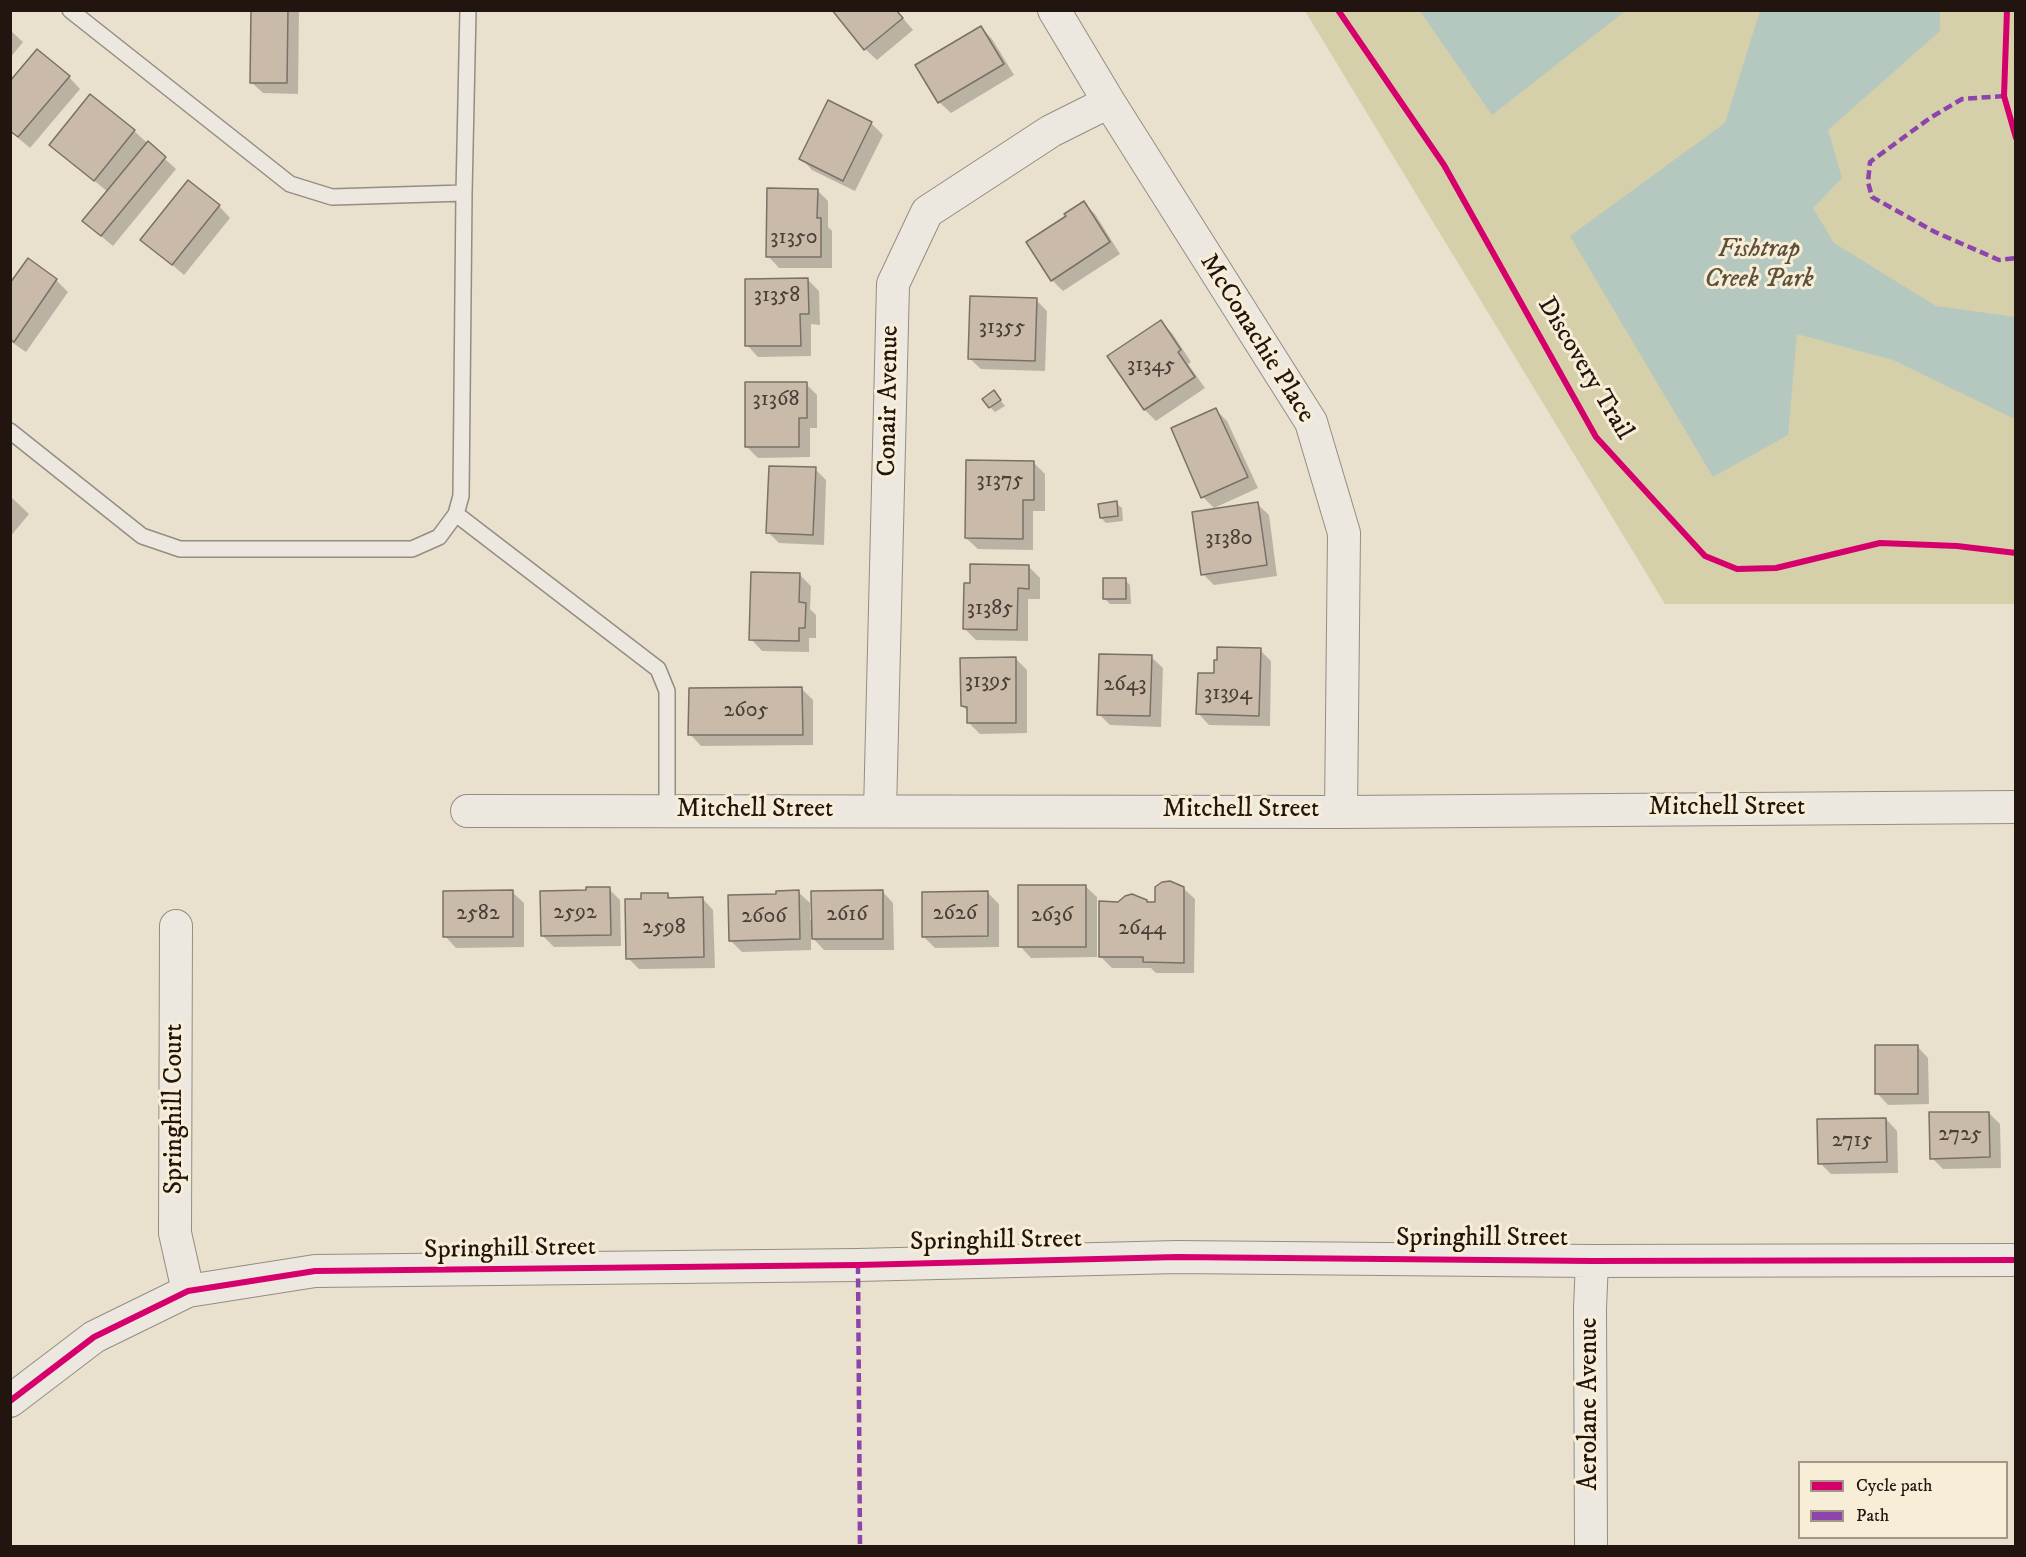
<!DOCTYPE html>
<style>
body{margin:0}
#map{position:relative;width:2026px;height:1557px;overflow:hidden;background:#e9e0cd;font-family:"IM FELL DW Pica",serif}
canvas{display:block}
.frame{position:absolute;inset:0;border:12px solid #22150f;pointer-events:none}
.legend{position:absolute;left:1798px;top:1461px;width:210px;height:78px;box-sizing:border-box;background:#f8edd7;border:2px solid #a29787;margin:0;padding:8px 10px;list-style:none;font-size:18px;color:#22150f}
.legend li{display:flex;align-items:center;gap:12px;height:30px}
.legend b{width:30px;border:2px solid #a29787}
</style>
<div id="map">
<canvas width="2026" height="1557"></canvas>
<div class="frame"></div>
<ul class="legend">
<li><b style="height:8px;background:#d6006c"></b>Cycle path</li>
<li><b style="height:8px;background:#8e44ad"></b>Path</li>
</ul>
</div>
<script>
const context = document.querySelector('canvas').getContext('2d');
context.lineJoin = 'round';
function fill(path, color) {
  context.fillStyle = color;
  context.fill(path, 'evenodd');
}
function strokePath(path, color, width, dash) {
  context.strokeStyle = color;
  context.lineWidth = width;
  context.lineCap = dash ? 'butt' : 'round';
  context.setLineDash(dash || []);
  context.stroke(path);
}
function label(font, color, halo, rows, align = 'center') {
  context.font = font + ' "IM FELL DW Pica",serif';
  context.lineWidth = 6;
  context.setLineDash([]);
  context.textBaseline = 'middle';
  context.strokeStyle = halo;
  context.fillStyle = color;
  for (const [text, x, y, turn = 0] of rows) {
    context.save();
    context.translate(x, y);
    context.rotate((+turn || 0) * Math.PI / 180);
    context.textAlign = isNaN(turn) ? turn : align;
    if (halo) context.strokeText(text, 0, 0);
    context.fillText(text, 0, 0);
    context.restore();
  }
}
fill(new Path2D(`
 M1305,11h710v593h-350z`), '#d5cfaa');
fill(new Path2D(`
 M1420,11h205l-133,104z
 M1760,11h180v20l-112,99 14,48 -29,30 21,35 102,63 79,11v102l-122,-59 -96,-26 -9,101 -75,42 -143,-241 155,-113z`), '#b4c8c0');
fill(new Path2D(`
 M253,10h46l-1,84 -35,-1 -12,-11z
 M896,10l17,20 -36,30 -12,-11z
 M981,27l11,12 22,36 -63,38 -12,-11z
 M10,30l13,12 -13,16z
 M69,77l11,12 -50,59 -20,-17z
 M829,102l43,22 11,11 -28,56 -43,-21 -11,-12z
 M134,131l42,38 -63,77 -17,-14 12,-40 -57,-47z
 M817,190l11,11v26l4,4v37h-53l-11,-12z
 M1084,203l11,11 25,40 -57,37 -11,-11 16,-63z
 M219,206l11,12 -46,57 -42,-36z
 M28,261l28,19 12,12 -42,60 -16,-11v-55z
 M808,280l11,11 1,34 -9,-1v32l-53,1 -11,-12z
 M1036,300l11,11 -2,60 -64,-2 -12,-11z
 M1161,322l11,11 19,29 -3,2 17,24 -49,33 -11,-11 -36,-54z
 M806,384l11,11v33h-7v29l-52,1 -12,-12z
 M994,392l11,14 -10,6 -5,-5z
 M1216,410l11,11 31,67 -44,20 -11,-11z
 M1033,462l12,12v37h-12v39l-55,-1 -12,-11z
 M815,469l11,11 -2,65 -45,-2 -11,-11z
 M10,496l19,18 -19,23z
 M1116,503l6,5 1,13 -17,2 -5,-5z
 M1257,504l12,11 8,61 -63,9 -11,-11z
 M1029,567l11,11v21h-12v42l-52,-1 -11,-11z
 M800,575l11,11 -1,23 6,6v23h-7v14l-47,-1 -11,-12z
 M1125,580l5,5 1,19h-21l-5,-5z
 M1260,650l11,11 -1,65 -61,-1 -11,-12 17,-38z
 M1151,657l12,11 -2,59 -51,-2 -11,-11z
 M1016,659l11,11v63l-47,1 -12,-12 1,-10 -7,-6z
 M802,689l11,11v45l-112,1 -11,-12z
 M1085,886l12,11v60l-66,1 -11,-12z
 M1183,888l12,11 -1,74h-38l-5,-5h-39l-12,-12 46,-55 3,2h8z
 M609,889l11,11 1,46 -67,1 -11,-11 45,-45z
 M882,891l11,12 1,47h-70l-13,-14v14l-69,2 -12,-12 47,-45 21,-3 12,11v17h3z
 M512,892l12,11v44l-68,1 -11,-12z
 M987,892l12,12v43l-64,1 -11,-11z
 M667,894l5,5 30,-1 11,12 2,58 -76,1 -11,-11 14,-58z
 M1917,1046l11,12 1,46 -41,1 -11,-12z
 M1989,1113l11,11 1,44 -58,1 -11,-11z
 M1886,1119l11,12 1,42 -67,1 -11,-11z`), '#0003');
const building = new Path2D(`
 M251,10h37l-1,73h-37z
 M832,10h64l7,8 -39,32z
 M981,26l23,38 -66,39 -23,-38z
 M37,49l33,27 -52,61 -8,-6v-50z
 M90,94l45,36 -41,51 -45,-36z
 M828,100l44,22 -29,59 -44,-22z
 M148,141l18,16 -65,79 -19,-15z
 M188,180l32,25 -48,60 -32,-25z
 M767,188l51,1 -1,29h4v39h-55z
 M1084,201l26,41 -59,39 -25,-39 40,-26 -2,-2z
 M28,258l29,21 -43,63 -4,-3v-56z
 M808,278l1,36h-9l1,32h-56v-67z
 M970,296l67,2 -2,63 -67,-2z
 M1161,320l20,30 -3,2 17,25 -51,33 -37,-54z
 M745,382h62v36h-8v29h-54z
 M994,390l7,10 -12,8 -7,-9z
 M1216,408l32,69 -47,21 -30,-70z
 M966,460l68,1v39h-11v39l-58,-1z
 M769,466l47,1 -3,68 -47,-2z
 M1117,501l1,15 -18,2 -2,-14z
 M1258,502l9,63 -66,10 -9,-63z
 M970,564l59,1v24l-11,-1 -1,42 -54,-1 1,-46h6z
 M751,572l49,1 -1,29 7,1 -1,25h-6v13l-50,-1z
 M1103,578h23v21h-23z
 M1217,647l44,1 -2,68 -63,-2 2,-41h16v-13h3z
 M1099,654l53,1 -2,61 -53,-1z
 M1016,657v66h-49v-16l-6,-1 -1,-48z
 M802,687l1,48h-115l1,-47z
 M1170,881l14,6v76l-41,-1v-5h-44v-56l19,1 7,-6 7,-2 15,6v2h8v-15l7,-5z
 M1018,885h68v62h-68z
 M586,887h24l1,48 -70,1 -1,-45 46,-1z
 M513,890v47h-70v-46z
 M799,890l1,49 -71,2 -1,-46 48,-1v-3z
 M883,890v49h-71l-1,-48z
 M988,891v45l-66,1v-45z
 M641,893h27v5l35,-1 1,60 -78,2 -1,-60h16z
 M1875,1045h43v49h-43z
 M1929,1112h60l1,45 -60,2z
 M1886,1118l1,44 -69,2 -1,-45z`);
fill(building, '#c9baaa');
strokePath(building, '#787168', 1.5);
const service = new Path2D(`
 M70,10l220,174 42,13 132,-4
 M10,431l132,105 38,13h232l27,-12 17,-23 5,-18 3,-303 4,-183
 M456,514l202,155 9,22v120`);
const minor = new Path2D(`
 M1054,10l55,92 202,320 33,111 -3,279
 M467,811l874,1 675,-5
 M880,811l13,-527 34,-72 124,-81 58,-29
 M176,926l-1,307 13,58
 M10,1401l84,-64 94,-46 127,-20 543,-6 319,-8 415,4 424,-1
 M1591,1546l-1,-238 2,-47`);
strokePath(service, '#948d82', 18);
strokePath(minor, '#948d82', 34);
strokePath(service, '#ece8df', 15);
strokePath(minor, '#ece8df', 32);
strokePath(new Path2D(`
 M2004,96l-42,3 -32,19 -60,44 -2,20 4,15 63,35 64,28 17,-2
 M858,1265l2,281`), '#8e44ad', 4.5, [9, 4.5]);
strokePath(new Path2D(`
 M1338,10l106,155 152,272 109,119 32,13 39,-1 104,-25 77,3 59,7
 M2007,10l-3,86 12,42
 M10,1401l84,-64 94,-46 127,-20 543,-6 319,-8 415,4 424,-1`), '#d6006c', 6);
label('22px', '#4c3e36', null, [
 ["31350",794,238],
 ["31358",777,296],
 ["31355",1002,328],
 ["31345",1151,366],
 ["31368",776,400],
 ["31375",1000,481],
 ["31380",1229,539],
 ["31385",990,609],
 ["31395",988,682],
 ["2643",1125,685],
 ["31394",1228,694],
 ["2605",746,711],
 ["2592",575,913],
 ["2582",478,914],
 ["2626",955,914],
 ["2616",847,915],
 ["2636",1052,916],
 ["2606",764,917],
 ["2598",664,928],
 ["2644",1142,929],
 ["2725",1960,1135],
 ["2715",1852,1141]
]);
label('italic 26px', '#5b513b', '#f8edd7', [
 ["Fishtrap",1759,251],
 ["Creek Park",1759,281]
]);
label('26px', '#22150f', '#f8edd7', [
 ["McConachie Place",1256,339,58],
 ["Discovery Trail",1584,369,59],
 ["Conair Avenue",890,401,-89],
 ["Mitchell Street",1727,809],
 ["Mitchell Street",755,811],
 ["Mitchell Street",1241,811],
 ["Springhill Court",176,1109,-90],
 ["Springhill Street",1482,1240],
 ["Springhill Street",996,1242,-1],
 ["Springhill Street",510,1250,-1],
 ["Aerolane Avenue",1591,1404,-90]
]);
</script>
